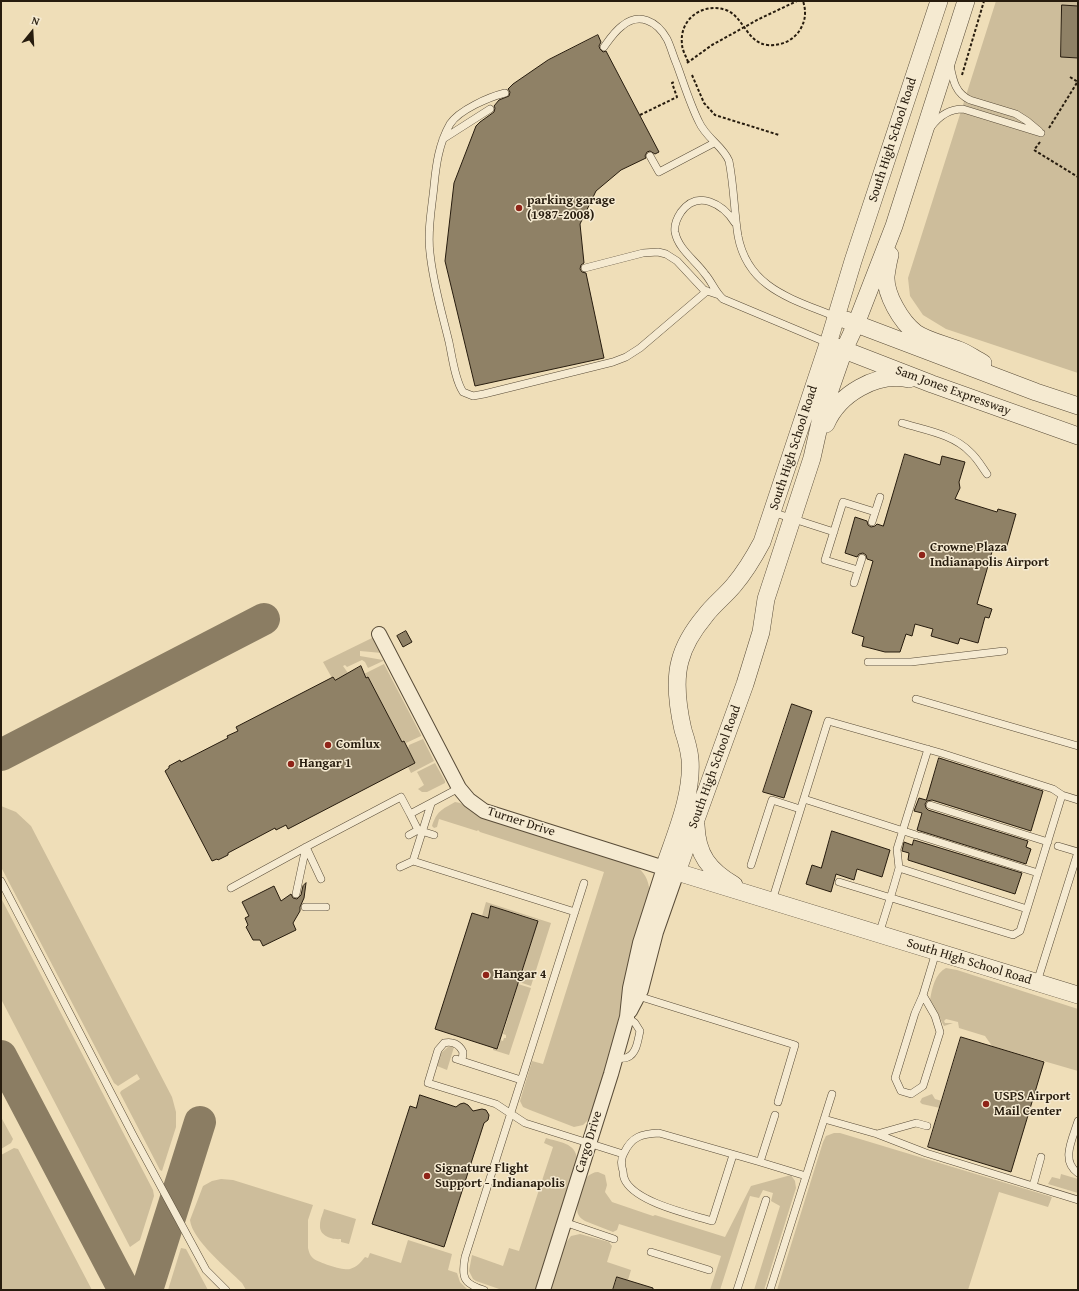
<!DOCTYPE html>
<style>
body{margin:0}
#map{position:relative;width:1079px;height:1291px;overflow:hidden;background:#efdeb8;font-family:"Gentium Book Plus",serif}
canvas{display:block}
.frame{position:absolute;inset:0;border:2px solid #271c0e;pointer-events:none}
.north{position:absolute;left:12px;top:12px;width:40px;height:40px;-webkit-text-stroke:3px #f5ead1;paint-order:stroke;rotate:18deg;font-size:11px;font-weight:700;line-height:16px;text-align:center;color:#271c0e}
.north::after{content:'';display:block;margin:auto;width:14px;height:18px;background:#271c0e;clip-path:polygon(50% 0,100% 100%,50% 72%,0 100%)}
</style>
<div id="map">
<canvas width="1079" height="1291"></canvas>
<div class="frame"></div>
<div class="north">N</div>
</div>
<script>
const context = document.querySelector('canvas').getContext('2d');
context.lineJoin = 'round';
function fill(path, color) {
  context.fillStyle = color;
  context.fill(path, 'evenodd');
}
function strokePath(path, color, width, dash) {
  context.strokeStyle = color;
  context.lineWidth = width;
  context.lineCap = dash ? 'butt' : 'round';
  context.setLineDash(dash || []);
  context.stroke(path);
}
function label(font, color, halo, rows, align = 'center') {
  context.font = font + ' "Gentium Book Plus",serif';
  context.lineWidth = 3;
  context.setLineDash([]);
  context.textBaseline = 'middle';
  context.strokeStyle = halo;
  context.fillStyle = color;
  for (const [text, x, y, turn = 0] of rows) {
    context.save();
    context.translate(x, y);
    context.rotate((+turn || 0) * Math.PI / 180);
    context.textAlign = isNaN(turn) ? turn : align;
    if (halo) context.strokeText(text, 0, 0);
    context.fillText(text, 0, 0);
    context.restore();
  }
}
fill(new Path2D(`
 M996,1h82v372l-132,-44 -23,-14 -13,-19 -2,-18z
 M374,637l8,16 -22,-2v5l23,4v1l-15,7 -3,-6 -3,-2 -15,7 -2,-2 -2,1 5,7 -13,7 -2,-3 -1,1 -9,-16z
 M384,664l37,71v1l-15,7 -1,-2 -3,1 -34,-65 -2,1 -2,-4z
 M423,739l11,22 -23,12 -3,-6 7,-4 -7,-14 1,-4z
 M435,763l10,18v2l-18,9h-5l-4,-3 6,-4 -7,-13z
 M455,802c11,1 18,11 28,16l151,47c11,7 14,14 16,27l-20,73 -17,79 -24,75 -6,6 -9,2 -44,-17 -7,-3 -3,-6 12,-40 11,3 61,-192 -124,-40 -2,-2 -1,1 -38,-12 -2,8 -3,1 -2,-2c5,-15 9,-16 23,-24z
 M1,806l15,6 15,14 141,271 4,15v15l-14,44 -2,-1 -40,-77 1,-2 19,-12 -3,-5 -19,12 -4,-3 -113,-216z
 M1,898l152,292 1,6 -14,44 -10,7 -129,-248z
 M486,902l65,21 -20,63 -12,-4 19,-62 -46,-14 -4,12 -6,-2z
 M946,968l11,2 121,39v62l-86,-25 -7,-10 -26,-8 -1,-6 -12,-3 -2,2 1,2h8l-9,3 -14,-26c2,-12 5,-26 16,-32z
 M518,984l13,4 -22,67 -16,-5v-3l5,2 2,-9 3,1 1,-3h2v-3l-3,-1z
 M448,1047h6l-7,23 -10,-4 4,-13z
 M932,1094l3,5 7,2 -2,7 -18,-4 -2,-2 2,-4z
 M1,1117l12,22 -2,4 -10,6z
 M834,1133h6l212,64 -4,10 -49,-15 -31,98h-191l46,-148 3,-6z
 M546,1138c13,4 30,5 31,21l-42,131h-33l-26,-9 -3,-2 -4,-8 3,-16 31,11 6,-18 10,3 34,-104 -9,-4z
 M14,1148l4,1 74,141h-91v-135z
 M598,1172l7,3 2,10 -2,7 7,10 41,14 2,-1 70,22 26,-51 40,-11 4,6 1,7 -32,102h-10l26,-84 -9,-5 2,-8 -10,-3 -4,8 -9,-2 -30,94h-10l11,-34 -102,-32 -2,6 -4,2 -28,-11c-3,-2 -6,-4 -7,-7 -3,-7 5,-31 9,-37 3,-3 7,-5 11,-5z
 M1061,1174l17,5v14l-30,-9 4,-7 8,2z
 M221,1179l12,1 80,25 -5,15v28c1,4 2,8 6,11 6,4 30,12 36,10 7,-2 11,-7 15,-12l3,1 2,-5 31,10 7,-23 44,14 -4,16 9,3 3,9 8,8h-222l-4,-7c-14,-14 -50,-43 -52,-63l13,-34 9,-5z
 M324,1209l32,10 -7,25 -8,-2v-3c-9,1 -22,-3 -21,-14 0,-6 3,-11 4,-16z
 M580,1234l29,8 3,4 -5,16 24,8 -3,10 -11,-3 -4,13h-63l15,-46 6,-8z
 M181,1248l5,1 22,41h-40z`), '#cdbd9b');
strokePath(new Path2D(`
 M1,755l263,-136
 M1,1056l123,234
 M147,1290l53,-168`), '#8b7d63', 32);
const building = new Path2D(`
 M1062,5l16,1v52l-17,-1z
 M598,35l3,7 -2,4 1,3 3,3 3,-1 53,101 -4,2 -5,-3 -3,1 -2,4 1,2 -25,12 -25,21 -16,33 4,39 -3,2 -1,4 2,3 4,1 18,85 -129,28 -30,-125 9,-78 22,-57 4,-4 14,-10 1,-4 -1,-2 5,-6 10,-4 1,-4 -2,-3 5,-5 35,-24z
 M905,454l35,11 2,-9 23,6 -6,20 1,6 -5,11 42,13 1,-3 18,5 -10,35 -12,-4 -17,59 15,5 -3,9 -4,-1 -7,26 -18,-5 -2,6 -27,-8 2,-7 -18,-5 -3,12 -6,-2 -6,18h-15l-23,-6 2,-9 -12,-4 21,-72 -6,-2 -1,-4 -3,-2 -4,1 -2,3 -12,-4 10,-36 12,4 1,4 3,2 4,-1 2,-2 6,2z
 M406,631l6,11 -9,5 -6,-11z
 M361,666l5,12 2,-1 34,65 2,-1 11,22 -127,66 -2,-4 -10,5 -1,-2 -47,25v2l-10,5 -1,-1 -5,2 -47,-90 4,-3v-2l11,-6 1,2 47,-24 -1,-2 11,-5 -2,-4 97,-50 2,3z
 M792,704l20,7 -28,87 -21,-6z
 M939,758l104,33 -12,40 -99,-31 -5,1 -2,3 1,4 2,2 100,31 -2,6 5,2 -5,15 -109,-34 5,-17 -8,-2 5,-13 7,2z
 M832,831l58,19 -8,27 -25,-8 -3,11 -18,-6 -5,18 -25,-8 6,-19 9,3z
 M914,840l108,33 -7,21 -107,-34 1,-7 -7,-2 2,-9 8,3z
 M306,883l-2,15 -4,9v4l-7,12 3,7 -33,16 -3,-6h-7l-7,-13 2,-2 -3,-7 4,-2 -7,-14 32,-16 7,15 10,-7 2,4 4,1 4,-4 2,-9z
 M491,906l47,15 -41,128 -62,-20 37,-116 16,5z
 M961,1037l83,25 -33,110 -83,-25z
 M420,1095l36,12 4,-3 4,-1 4,2 5,6 9,-2 4,1 3,5 -1,5 -4,3 -40,124 -72,-23 38,-118 6,2z
 M617,1277l36,11v2h-40z`);
fill(building, '#8f8166');
strokePath(building, '#271c0e', 1);
const service = new Path2D(`
 M604,47c5,-7 10,-15 18,-21 17,-14 35,-5 45,13 4,8 6,17 10,26 7,19 13,39 22,57 7,16 24,24 30,39 5,25 5,50 9,75 10,53 55,63 98,81
 M950,65c3,15 5,28 20,35l46,14 11,7 12,10
 M505,93c-16,4 -46,17 -55,31 -11,19 -14,41 -16,62 -2,21 -7,45 -4,67 3,30 12,60 19,89 3,14 6,38 14,50l10,4 11,-2 129,-32 13,-5 14,-9 67,-57
 M931,127c8,-11 18,-18 32,-18l78,24
 M443,139l47,-30
 M650,156l9,16 55,-29
 M735,223c-12,-19 -37,-34 -54,-11 -4,6 -7,13 -6,20 3,17 21,29 30,42 7,8 10,18 18,25l105,44
 M585,268l58,-15 15,-1 8,2 11,7 27,29 15,5
 M902,423c22,7 51,11 68,29 7,6 12,15 17,22
 M772,512l62,20
 M872,522l8,-25
 M858,570l-33,-10 18,-58 32,10
 M854,583l8,-25
 M868,662h43l93,-11
 M916,699l162,47
 M1062,795l16,5
 M804,799l112,36
 M930,805l118,37
 M410,814l8,16
 M409,835l9,-5 16,5
 M920,836l118,37
 M413,861l18,-57
 M751,865l21,-65 28,9
 M400,867l13,-6 162,51
 M899,868l-2,-19 31,-100
 M321,879l-15,-32 95,-50 9,17 49,-26
 M1,881l133,256 72,133 20,20
 M839,882l174,53 7,-4 7,-22 -128,-41c-6,22 -13,44 -20,66
 M231,888l75,-41
 M296,894l10,-47
 M772,901l56,-180 113,32 112,36 9,6 -35,114
 M305,907h21
 M1037,982l41,-130 -20,-6
 M923,995l12,21 5,16 -17,54 -12,8 -10,-3 -6,-13 20,-65 8,-18 13,-43
 M638,996l157,49 -17,57
 M456,1059l65,21
 M615,1059c4,-1 10,0 13,-2 9,-4 10,-18 12,-26l-5,-8 -8,-6
 M462,1061l1,-9c-4,-8 -11,-11 -19,-9l-6,7 -10,33 68,21 29,19 98,31
 M775,1115l-15,47 46,14
 M824,1119l53,15 39,-11 11,3
 M1078,1121c-5,17 -18,40 0,52
 M877,1134l49,19 152,47
 M733,1155l-21,66c-23,-7 -73,-18 -86,-39 -2,-3 -3,-8 -3,-11 -2,-6 -2,-13 1,-18 8,-17 18,-19 35,-20l101,29
 M1033,1186l8,-29
 M564,1222l50,17
 M651,1252l58,18
 M484,1290c-20,-6 -23,-12 -19,-33l119,-374
 M737,1290l29,-90
 M770,1290l62,-196`);
const minor = new Path2D(`
 M379,634l80,154 10,12 15,11 180,57 -24,75 -10,45 -3,29 -16,57 -68,216
 M630,1011l11,-21 15,-58 21,-60`);
const tertiary = new Path2D(`
 M939,1l-86,260 -25,83 -66,198c-8,15 -17,30 -28,43 -9,11 -21,20 -29,31 -10,12 -21,29 -25,45 -6,22 -2,47 3,69 3,9 6,19 7,29 3,36 -15,76 -26,109l414,127
 M890,255c-2,7 -3,14 -4,21 -1,18 15,46 30,57 12,8 28,11 43,17 8,3 16,9 24,13
 M846,320l190,72 42,14
 M834,346l98,38 146,52
 M826,424c13,-30 50,-52 83,-45
 M696,825c1,30 13,45 38,60
 M677,872l68,-188 16,-52 5,-33 46,-141 10,-45 22,-63 12,-26 38,-98 72,-225`);
strokePath(service, '#594c38', 8);
strokePath(minor, '#594c38', 16);
strokePath(tertiary, '#594c38', 18);
strokePath(new Path2D(`
 M688,62c-2,-6 -6,-12 -6,-18 -3,-25 21,-42 44,-34 21,8 21,42 54,34 9,-2 17,-8 21,-16 5,-9 5,-18 2,-27
 M687,63l25,-18 47,-26 38,-18
 M692,75l12,28 11,12 64,20
 M962,75l22,-74
 M1070,77l8,5
 M640,115l37,-18 -5,-14 2,-1
 M1049,128l29,-47
 M1040,142l-6,8 44,27`), '#271c0e', 2, [3, 2]);
strokePath(service, '#f5ead1', 7);
strokePath(minor, '#f5ead1', 14);
strokePath(tertiary, '#f5ead1', 17);
for (const [x, y, r, color] of [
 [519,208,4,"#8f2418"],
 [922,555,4,"#8f2418"],
 [328,745,4,"#8f2418"],
 [291,764,4,"#8f2418"],
 [486,975,4,"#8f2418"],
 [986,1104,4,"#8f2418"],
 [427,1176,4,"#8f2418"]
]) {
  const dot = new Path2D();
  dot.arc(x, y, r, 0, 2 * Math.PI);
  context.fillStyle = color;
  context.fill(dot);
  strokePath(dot, '#f5ead1', 1.5);
}
label('13px', '#271c0e', '#f5ead1', [
 ["South High School Road",893,140,-72],
 ["Sam Jones Expressway",953,391,20],
 ["South High School Road",794,448,-72],
 ["South High School Road",715,767,-70],
 ["Turner Drive",521,822,18],
 ["South High School Road",969,962,17],
 ["Cargo Drive",589,1142,-73]
]);
label('bold 13px', '#271c0e', '#f5ead1', [
 ["parking garage",527,201],
 ["(1987-2008)",527,216],
 ["Crowne Plaza",930,548],
 ["Indianapolis Airport",930,563],
 ["Comlux",336,745],
 ["Hangar 1",299,764],
 ["Hangar 4",494,975],
 ["USPS Airport",994,1097],
 ["Mail Center",994,1112],
 ["Signature Flight",435,1169],
 ["Support - Indianapolis",435,1184]
], 'left');
</script>
